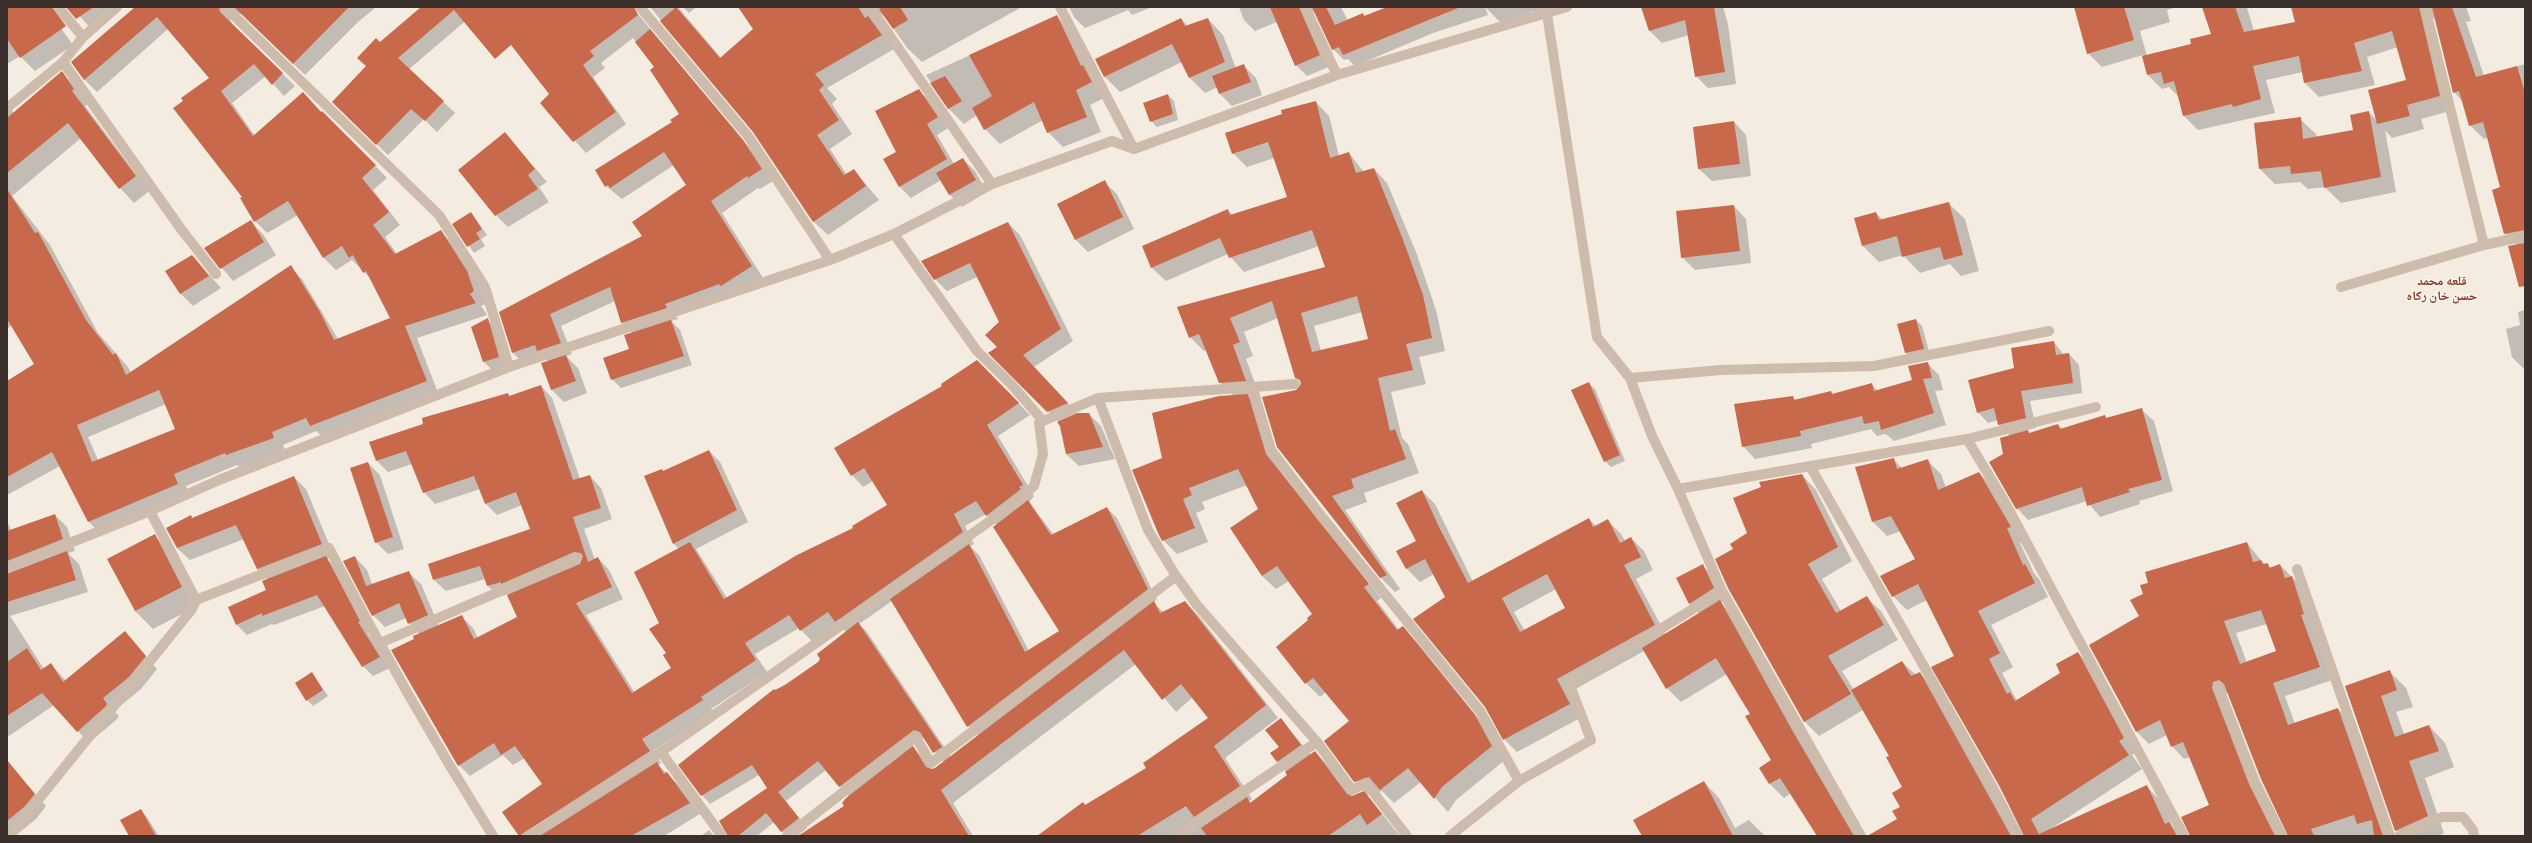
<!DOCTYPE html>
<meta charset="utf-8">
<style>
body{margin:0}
#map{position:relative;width:2532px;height:843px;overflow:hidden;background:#f4ebe1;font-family:Poppins,sans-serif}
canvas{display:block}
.frame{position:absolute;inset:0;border:8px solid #3b302b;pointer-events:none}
</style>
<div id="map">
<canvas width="2532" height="843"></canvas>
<div class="frame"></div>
</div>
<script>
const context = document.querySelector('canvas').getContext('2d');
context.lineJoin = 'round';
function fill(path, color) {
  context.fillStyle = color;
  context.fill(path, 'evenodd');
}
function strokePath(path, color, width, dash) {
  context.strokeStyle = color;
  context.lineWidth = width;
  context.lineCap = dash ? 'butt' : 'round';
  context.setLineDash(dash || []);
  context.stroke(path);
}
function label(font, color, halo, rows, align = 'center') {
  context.font = font + ' Poppins,"Noto Naskh Arabic",sans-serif';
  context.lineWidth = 3;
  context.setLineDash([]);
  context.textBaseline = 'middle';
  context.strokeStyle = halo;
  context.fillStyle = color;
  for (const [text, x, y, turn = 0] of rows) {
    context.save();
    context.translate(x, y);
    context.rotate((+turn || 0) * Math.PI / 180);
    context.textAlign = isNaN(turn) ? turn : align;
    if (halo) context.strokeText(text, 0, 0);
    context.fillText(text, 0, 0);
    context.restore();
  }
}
fill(new Path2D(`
 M7,7h39l27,38 -38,26 -15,-15 -13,8z
 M72,7h51l-32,22z
 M136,7h240l-18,15 -53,53 -62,-61h-10l-3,4 2,6 63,62 -11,10 -18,-20 -34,27 23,33 67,-24 65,66 -14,12 27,35 -15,12 12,17 44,-22 12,12 26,41 7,19 -5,2 6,9 -70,23 21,55 -115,44 -7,-6 -33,14 2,5 -46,17 -2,-2 -51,21 4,10 -89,38 -12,-12 -29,-56 -53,29v-113l28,-17 -23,-40 -5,4v-226l7,10 48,-40 14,14 12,17 -3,2 64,85 -15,12 -14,-15 -39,-50 -69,58 38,49 48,88 30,34 3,6 159,-106 12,12 36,60 53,-20 -19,-39 -20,-20 -16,10 -12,-12 -26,-43 -31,18 -12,-12 -11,-24 -33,-119 -43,-49 -71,63 -12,-12 -13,-18zM166,404l11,25 -79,31 -10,-23z
 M422,7h47l6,6 -66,56 46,44 -18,19 -13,-13 -36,36 -55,-53 34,-36 13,-23z
 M504,7h128l122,146 19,28 -13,8 -2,-1 -36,25 41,65 -87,38 2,3 -7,2 9,9 12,35 -71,23 -9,-9 18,-30 3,-15 -12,-12 -6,-21 -54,25 11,28 -6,2 12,12 9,25 -23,9 -12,-12 -3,-28 -5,-5 -20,7 -12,-12 -12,-40 143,-75 45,-51 -14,-21 -52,34 -16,-13 75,-72 -26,-47 -22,-29 -32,25 4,5 -12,9 33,47 -40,29 -45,-50 10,-9z
 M650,7h28l43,51 33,-28 -14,-22 -3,-1h285l-100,55 -14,-13 -23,-33 -5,-1 14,34 -67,39 10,11 -5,5 20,30 -22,15 17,26 7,-5 25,30 -51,35 -14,-13 -60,-91z
 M683,7h13l-7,6z
 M1069,7h83l-20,8 -4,-5 -43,18 -11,-11z
 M1239,7h102l7,14 15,-7 2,3 30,-10h90l3,8 -55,18 -78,33 -7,-7 -4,1 -11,-11 -19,-37 -4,3 21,51 -24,10 -11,-11 -19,-43 -22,9 -11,-11z
 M1485,7h80l-26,9 -5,-5 -33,12z
 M1642,7h81l5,17 8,60 -28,4 -12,-12 -7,-41 -27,8 -13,-13z
 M2075,7h102l-10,3 3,12 -30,9 7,25 45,-12 20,-9 -9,-28h47l-3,1 7,23 43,-9 -5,-15h174l5,14 -5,1 18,54 41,-12v212l-8,-31 -12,-12 -4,-45 -13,-50 -4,1 -14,-14 -7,-23 -9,-10 -20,-75 -2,6 22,87 -33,9 3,10 -32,9 -7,-8 11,62 -55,11 -16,-16 -17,2 -8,-7 -25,2 -15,-15 40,-50 16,15v4l38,-7 15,-19 8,9 30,-40 -9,-34 -31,10 8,28 -56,12 -14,-14 -2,-11 -37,8 9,33 -77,17 -14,-14 -5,-19 -10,-10 -7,2 -14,-14 -5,-20 -41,12 -14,-14z
 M1057,16l14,15 35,66 -16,8 11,27 -38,15 -15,-15 -5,-12 -43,24 -15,-15 -8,-14 -13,9 -15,-15 -23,-34z
 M1181,19l7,7 20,-7 15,16 13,33 7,-3 13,13 6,17 -30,11 -12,-12 -2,-7 -13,6 -15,-15 -8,-16 -62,30 -16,-16z
 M918,90l12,11 18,27 -11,7 17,29 9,-5 12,12 12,21 -25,15 -12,-12 -9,-15 -30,18 -11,-11 -3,-35z
 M1168,95l6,6 4,19 -21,7 -6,-6z
 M1316,102l13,14 10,40 10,-3 15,19 10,-3 13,14 29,69 20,58 9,41 -26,6 7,27 -35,8 11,46 6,6 11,29 -55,20 3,9 -22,8 55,79 -5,3 -14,-14 -103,-131 18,-56 7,-7 -7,-7 -18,-59 -34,14 9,24 -7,3 13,35 -11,1 13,14 18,60 102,129 -4,3 22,29 4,-2 13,13 72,89 17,30 -49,40 -8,12 -27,-30 -27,21 -12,-12 -15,4 33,41h-362l110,-68 62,-50 -17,-21 -17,15 -40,-48 -183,139 20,33h-173l45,-30 4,-9 -23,-27 -40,31 21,27 -10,8h-11l-12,-14 -17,14h-28l39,-48 -9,-13 -49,29 -8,-9 73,-104 44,-28 27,-31 -8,-8 -26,17 -13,-13 -44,26 12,18 -56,37 2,2 -60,40 8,12 -3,2 21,20 21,29 -36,22h-144l-17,-23 40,-29 -18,-26 -12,7 -10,-10 -33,21 -11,-11 -44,-126 4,-5 -13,-16 -21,9 -12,-12 -18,-58 12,13 5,14 36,-12 13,12 18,42 22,-10 12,12 5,10 41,-21 -11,-23 -9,3 -11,-11 -3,-7 -39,12 -12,-11 98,-51 -10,-24 -25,10 -11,-11 -6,-15 -45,15 -11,-12 -12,-28 -24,8 -11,-11 131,-67 2,3 31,-11 11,12 28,81 10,-3 11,12 11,31 -28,10 11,31 3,-2 11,12 14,29 -37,16 49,78 37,-25 -11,-45 18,-74 -5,-5 -28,-67 18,-5 45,-21 11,11 28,60 -52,27 31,49 128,-70 33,-22 -15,-25 -10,6 -11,-12 92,-89 33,-25 53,54 -32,21 36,60 -5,6 25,33 53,-27 10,10 40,82 -4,2 10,10 22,-10 13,13 80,103 -53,40 27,41 -3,2 2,2 38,-28 -12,-14 4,-42 30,36 4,-3 13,13 24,32 13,-5 -10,-11 -4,-60 -25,-29 -6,5 -14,-14 4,-62 3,-6 -24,-34 -13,8 -14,-13 -31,-48 29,-19 -13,-24 -45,17 3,7 -9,4 12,29 -31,12 -14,-14v-81l71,-63 -14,-14 -13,-32 -3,1 -14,-14 137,-70 -8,-21 -75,26 -16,-18 -62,27 -14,-13 -9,-22 84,-36 6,5 55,-18 -14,-39 -27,9 -14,-14 50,-38zM1362,312l7,28 -48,11 -7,-25zM986,514l11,11 64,106 -32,20 -50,-96 -9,-9 4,-2 -9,-18zM892,601l76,125 10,10 -27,21 -84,-125 -8,-8zM923,738l21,25 -12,7 -7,-11 -13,-13z
 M1734,122l12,13 5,41 -39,5 -13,-12z
 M505,133l42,49 -8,5 10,15 -41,25 -12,-12z
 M1104,182l13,12 17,35 -46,23 -13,-13z
 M1948,203l17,16 14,52 -18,5 -11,-12 -30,9 -17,-18 -24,7 -16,-16 -7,-27 20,-6 7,7z
 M1734,206l12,13 5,44 -56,7 -13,-13z
 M471,213l16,22 -6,4 4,7 -11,7 -20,-29z
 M251,222l12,12 13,21 -43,26 -27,-32z
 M1008,223l12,12 53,106 -39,26 44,47h11l12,12 14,33 -36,7 -13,-12 -7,-32 -69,-69 8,-5 2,-26 -23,-45 -30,14 -12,-12z
 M193,256l28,32 -28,18 -13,-13z
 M2525,310v60l-13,-13 -6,-28 14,-4 -2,-13z
 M487,319l12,12 12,38 -15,5 -12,-12z
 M1916,320l6,6 8,29 -18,4 -6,-6z
 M2054,342l10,13 5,-1 10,11 3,28 -52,8 6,27 -9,2 3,4 28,-9 5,4 41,-13 3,3 35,-9 12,11 19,70 -34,10 1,3 -40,13 -13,-16 -59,19 -11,-12 -13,-53 6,-19 -12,-12v-4l-10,3 -10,-11 38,-43z
 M1927,363l12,12 4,15 -8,1 11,34 -52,16 -8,-7 -9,2 -6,-7 -60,15 1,4 -57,11 -12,-13 50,-49 3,3 35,-8 3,3 37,-11 7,7 35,-10z
 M1589,384l6,5 30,72 -14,6 -6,-6z
 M1893,459l9,9 25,-8 14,14 5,14 33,-15 14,14 31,54 -4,2 14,30 5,6 9,18 -57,28 22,42 -11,6 14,26 1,2 45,-28 16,-20 14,14 45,85 -5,3 10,14 -90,59 95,-41 14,14 12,26 9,9h-158l1,-3 -92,-166 22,-11 -28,-56 -20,10 -14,-14 24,-37 -16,-28 -14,5 -14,-14 -17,-54z
 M368,463l12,12 24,74 -16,5 -12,-12z
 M1802,475l14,15 36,71 -30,18 19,32 25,-14 15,14 17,29 -56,31 12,19 48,-28 14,13 4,-2 14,14 82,149h-147l29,-17 6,-32 -14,-30 -27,-47 -44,26 -14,-14 -76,-134 6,-38z
 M294,477l12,12 28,67 -7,3 9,9 34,64 -2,1 22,35 -17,8 -10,-10 -38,-60 -51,19 -2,-1 -25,11 -10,-10 30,-35 1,-10 -11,-11 -13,-30 -54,21 -13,-12 14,-31 2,2z
 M1422,491l13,13 38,78 116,-63 7,7 12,-5 13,13 4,7 6,-3 13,13 9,19 -17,9 30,56 34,-21 -11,-11 14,-37 12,12 10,23 -4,2 12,12 126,221h-40l-28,-43 -7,5 -14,-14 -10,-16 12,-7 -21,-47 -24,-40 -46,28 -14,-14 -23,-37 -74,41 12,25 -65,35 -13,-13 -58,-142 -12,-23 -14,8 -13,-13 -9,-17 19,-11zM1556,589l11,19 -42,23 -11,-19z
 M55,515l12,12 8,24 -7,2 11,11 9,28 -78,24 34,53 7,-5 15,17 59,-49 32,37 -16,20 -27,22 5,5 -2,3 -28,24 -35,-38 -45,31 -2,-2v-213l4,9z
 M154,535l18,18 27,52 -46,24 -18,-18z
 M2247,543l18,22 2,-1 5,4 8,-3 24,24 28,91 -47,16 10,28 43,-15 12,12 42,115h-103l-61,-145 -4,10 56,135h-89l19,-30 -20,-49 -6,2 -12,-13 -5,-11 -18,9 -12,-12 -47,-87 50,-29zM2267,624l11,27 -31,12 -11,-30z
 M2390,672l16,16 7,19 -17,5 8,22 25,-8 16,17 9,24 -29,11 19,55 -5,3h-37l-6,-6 -50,-143z
 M312,673l16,23 -15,10 -6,-6z
 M13,769l33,37 -10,13 -21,17h-8v-62z
 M1704,782l15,16 16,30 14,-8 16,16h-122z
 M141,810l5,6 13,20h-25z
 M709,830l5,6h-13z`), '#0003');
fill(new Path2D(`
 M7,7h45l14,19 -46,32 -13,-19z
 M66,7h28l-18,12z
 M135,7h84l1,5 63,61 -11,12 -18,-21 -33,27 32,45 50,-44 18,20 1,-1 54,54 -14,13 27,34 -16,13 22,29 46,-24 26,41 7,20 -4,3 6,9 -71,23 22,55 -117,45 -4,-8 -34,14 2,6 -48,17 -1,-2 -51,21 4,10 -90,38 -36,-70 -45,25v-96l27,-17 -27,-45v-130l28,44 3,-1 48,88 27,35 3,-2 10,22 165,-110 29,47 14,28 56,-22 -24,-47 -3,2 -10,-18 -4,3 -7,-12 -19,12 -35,-57 -34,21 -14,-24 2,-1 -69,-89 10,-7 -2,-3 28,-20 -52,-61 -73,63 -13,-18zM159,390l16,39 -83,33 -15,-37z
 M234,7h115l-56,57z
 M421,7h213l4,8 -48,36 4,5 -11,9 33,47 -43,30 -33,-39 9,-9 -38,-49 -16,14 -41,-49 -56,48 46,43 -19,20 -14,-12 -35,36 -44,-43 34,-36 -9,-8 19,-20 4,4z
 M676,7l44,51 33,-29 -15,-22h120l7,11 3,-2 14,19 -67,39 9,11 -5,5 20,30 -22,15 27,40 10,-6 12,17 -53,36 -60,-90 -93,-111z
 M883,7h17l8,13 -15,9 -14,-20z
 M1270,7h29l21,48 -25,11z
 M1312,7h14l9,18 28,-12 1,3 23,-9 71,1 -115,47 -4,-8 -7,3z
 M1641,7h73l11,65 -30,5 -10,-57 -36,11z
 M2074,7h50l10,33 -47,14z
 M2202,7h33l9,25 51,-10 -4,-15h128l21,89 -33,9 3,11 -33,8 -9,-34 38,-10 -14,-49 -38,12 8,28 -58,12 -5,-27 -46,10 8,33 -28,8 -1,-3 -49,12 -9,-35 -10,3 -3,-12 -14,3 -5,-19 49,-12 -1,-5 21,-5z
 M2432,7h20l24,70 41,-11 8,27v137l-21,4 -12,-44 8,-3 -17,-65 -14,4 -10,-35 -6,2z
 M1057,15l24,51 2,-1 9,17 -16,8 11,27 -40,16 -13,-31 -50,28 -12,-22 20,-12 -23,-41z
 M1181,18l4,8 23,-8 17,44 -36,16 -17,-34 -68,33 -9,-18z
 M650,29l93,111 19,29 -14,9 -1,-2 -36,25 41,65 -31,20 -2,-2 -54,20 2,4 -46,15 -11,-36 -60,27 11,29 -24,8 -2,-6 -23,8 -13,-41 143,-76 -10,-14 54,-37 -22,-33 -54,36 -2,-3 -3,2 -10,-17 77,-48 -2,-2 9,-6 -29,-44 4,-3 -19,-25z
 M1244,64l7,18 -32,12 -7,-18z
 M62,71l12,18 -2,2 64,85 -17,13 -51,-66 -61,50v-55z
 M945,76l17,25 -14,8 -18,-26z
 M919,89l19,28 -11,7 20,35 -48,28 -16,-28 13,-7 -21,-41z
 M1168,94l5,20 -23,8 -7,-19z
 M1316,101l14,57 19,-6 7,21 18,-5 28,69 21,58 9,43 -26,6 7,26 -35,8 12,53 5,-2 11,30 -55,20 3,9 -22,8 55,79 -7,3 -103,-131 -15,-50 34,-7 5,-6 -1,-4 -5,-2 -23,-77 -42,17 10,24 -7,3 13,36 -27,2 -20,-49 -10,4 -12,-31 148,-40 -13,-37 -83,28 -9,-20 -69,30 -9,-22 86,-37 2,6 57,-18 -19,-55 -36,12 -7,-21 57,-19 -1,-4zM1357,296l11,43 -56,13 -11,-39z
 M2369,111l12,66 -57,11 -3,-17 -30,3 -1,-8 -31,3 -5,-46 47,-6 2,22 50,-9 -3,-15z
 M1734,121l6,43 -42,5 -5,-42z
 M505,132l30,37 -7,6 10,14 -43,27 -37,-46z
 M963,158l13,22 -27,15 -13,-22z
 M1105,180l18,37 -48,23 -18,-36z
 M1949,202l14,53 -19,5 -4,-13 -38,10 -5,-21 -35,10 -8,-28 22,-6 3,8z
 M1734,205l6,46 -59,7 -5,-47z
 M471,212l11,17 -6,4 4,6 -13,8 -15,-23z
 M251,220l13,22 -44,27 -16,-21z
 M1008,222l53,107 -38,26 45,48 -21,9 -59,-59 9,-6 -12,-12 14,-13 -29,-59 -36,17 -13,-19z
 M2525,243v43l-6,1 -11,-41z
 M192,255l17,21 -29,18 -15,-23z
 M488,318l11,39 -16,5 -12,-35z
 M1916,319l8,30 -19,4 -8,-29z
 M671,320l13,36 -73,24 -8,-22 26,-9 -5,-14z
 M2054,341l2,14 13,-2 4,30 -52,8 5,27 -28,7 -4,-17 -17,5 -9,-33 46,-12 -3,-20z
 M566,355l10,26 -25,9 -10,-27z
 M977,360l42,43 -32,22 36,60 -4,2 2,2 -35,27 -10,-15 -22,13 9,18 -128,90 -7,-10 -28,19 -11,-16 -44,28 11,17 -55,37 2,3 -61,39 8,12 -131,85 -17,-24 40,-28 -27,-38 -14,9 -7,-12 -36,23 -67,-116 23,-11 -1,-3 49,-21 12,24 43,-22 -10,-22 73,-31 3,-8 -2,-3 -7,-1 -73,32v-2l-14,4 -7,-20 -47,14 -5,-16 102,-35 -14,-37 -31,12 -11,-28 -51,17 -17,-42 -30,10 -7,-19 54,-18 -1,-6 86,-25 1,3 32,-11 32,95 17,-5 11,33 -28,9 15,45 10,-5 14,30 -36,16 56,90 39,-25 -8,-13 3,-2 -17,-24 10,-6 -25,-51 56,-30 34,57 73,-44 56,-27 -1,-2 35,-21 -23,-37 -13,8 -17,-28 108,-62 -1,-2z
 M1928,362l4,16 -9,1 11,34 -53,17 -2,-9 -15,3 -2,-8 -62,15 1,5 -59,11 -8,-43 59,-8 1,4 37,-9 1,3 40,-11 2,8 38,-11 -4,-14z
 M1589,382l31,73 -16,7 -33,-72z
 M1248,394l18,60 103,130 -5,3 33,43 6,-4 72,89 17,31 -50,41 -8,12 -26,-31 -28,22 -11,-13 -15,5 -30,-41 25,-20 -36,-43 -8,6 -29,-37 32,-27 -1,-2 5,-4 -35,-48 -15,10 -32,-48 28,-19 -20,-40 -49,19 3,7 -9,4 12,29 -33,13 -4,-8 -26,-63 30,-12 -10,-45 67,-17z
 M2142,408l20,72 -34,9 2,3 -43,14 -5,-19 -66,22 -27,-47 14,-8 -3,-16 28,-8 1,3 29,-9 2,5 45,-14 1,3z
 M1078,413h11l14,34 -37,7 -6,-28 -3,-4z
 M709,450l28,60 -64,34 -29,-68 18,-7 1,2z
 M1894,458l3,11 31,-10 10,31 41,-18 32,55 -4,1 16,37 2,-1 10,19 -57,28 22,42 -11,6 18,35 3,-2 5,9 45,-28 -4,-9 22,-12 46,86 -5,3 10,14 -98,64 8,15 108,-49 18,39 4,-2 8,14h-153l-25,-51 -68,-118 23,-11 -36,-72 -26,13 -12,-21 35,-17 -24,-43 -19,6 -17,-55z
 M368,462l25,75 -18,6 -25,-75z
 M1802,474l36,73 -30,17 28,49 31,-17 17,29 -56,31 23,38 -47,28 -76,-134 -13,-29 18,-10 -3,-5 17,-11 -14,-35 28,-11 -2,-5z
 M294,476l28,68 -65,25 -21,-44 -59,23 -11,-20 25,-13 1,3z
 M1422,490l17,37 29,56 121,-65 4,9 15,-8 12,24 11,-6 10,20 -17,8 31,60 -98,54 13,25 -67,36 -18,-33 -72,-88 32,-22 -20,-38 -19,10 -10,-18 20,-10 -20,-38zM1547,574l18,34 -45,24 -18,-34z
 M1028,500l23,35 56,-28 41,82 -181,138 -77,-128 79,-55 56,108 34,-21 -66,-104z
 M55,514l8,25 -56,22v-30z
 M155,534l27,53 -47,24 -28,-52z
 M2247,542l6,20 8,-2 2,4 5,-1 1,5 11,-4 5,14 7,-2 12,38 -3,1 19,52 -47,16 15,42 50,-17 45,128h-9l-2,-16 -15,4 -3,-9 -43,14 3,7h-26l-27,-57 -37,-95 -5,-4 -6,2 -1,6 37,96 26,52h-85l-9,-19 28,-12 -26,-63 -12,5 -11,-27 -24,12 -47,-87 50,-29 -9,-16 13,-6 -3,-9 8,-2 -3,-11zM2261,610l15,41 -36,13 -16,-43z
 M67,551l9,29 -69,22v-28z
 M326,556l34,65 -2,1 22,35 -18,10 -45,-72 -55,21v-3l-26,12 -8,-18 38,-17 -4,-9z
 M355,556l11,30 43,-15 19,44 -20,9 -9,-21 -27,13 -29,-55z
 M1703,564l11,24 -25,16 -13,-26z
 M1720,600l72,130 62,106h-37l-37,-58 -11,6 -10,-16 12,-8 -26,-44 5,-2 -34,-56 -50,31 -24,-41z
 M1154,601l6,12 25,-12 81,104 -52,41 26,40 -46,31 -8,-11 -49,30h-100l46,-34 2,3 61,-37 -3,-5 65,-45 -27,-34 -19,16 -38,-50 -183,140 28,46h-171l46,-30 -2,-3 4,-5 67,-52 13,21 5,2 4,-1z
 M858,622l84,125 -9,6 -13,-21 -6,-2 -75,57 -21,-26 -40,31 21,26 -18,14 -15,-19 -28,23h-10l-9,-15 48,-33 -15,-23 -51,31 -23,-31 96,-76 1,1 10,-5 33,-23 2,-3 -3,-5z
 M125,631l21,25 -17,21 -26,21 4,6 -2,3 -28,25 -35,-39 -35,23v-54l20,-14 14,22 10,-7 12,19z
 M1902,661l9,15 9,-4 91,164h-144l30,-17 -5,-8 8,-4 -8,-14 10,-6 -16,-30 3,-1 -38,-66z
 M2390,670l7,20 -16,6 14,41 34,-12 10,26 -30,10 19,55 -33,15 -50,-145z
 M312,672l11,18 -17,11 -11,-18z
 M1281,718l20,27 -24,17 -7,-9 9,-6 -14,-17z
 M1315,751l32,43 5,2 12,-5 18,23 -15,11 -7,-11 -32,22h-121l-6,-8 46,-31 3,6 37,-28 -2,-3z
 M7,760l28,34 -11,13 -17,14z
 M657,762l7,12 3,-2 23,31 -59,33h-91z
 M1704,781l29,55h-91l-9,-16z
 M141,809l15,27h-27l-9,-16z`), '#c8694b');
strokePath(new Path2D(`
 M58,7l25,30
 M225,7l214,208 46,72 24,80
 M640,7l108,129 82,124
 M870,7l122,177
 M1060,7l74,142
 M1305,7l32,68
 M2425,7l59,238
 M1547,14l50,323 33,41 22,58 26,53 44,102 139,245
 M63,62l118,167 35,45
 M7,108l56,-46 20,-25 34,-30
 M2341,287l143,-42 41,-9
 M1630,378l91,-8 153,-4 175,-35
 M1253,389l18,61 51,67 158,194 39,70
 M1098,398l50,132 28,46 21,29 120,137 35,48 14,-7 41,53
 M1043,421l55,-23 197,-14
 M1967,439l39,65 178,332
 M1810,466l183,322 25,48
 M1678,489l289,-50 129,-32
 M150,511l46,89
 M7,568l143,-57 69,-31 290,-113 321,-107 64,-26 98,-50 120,-43 22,8 203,-74 230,-68
 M2297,569l93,267
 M378,644l199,-86
 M2218,686l37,96 27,54
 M661,752l61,84
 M9,836l183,-227 4,-9 133,-52c51,99 105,194 164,288
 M528,836l133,-84 349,-245 24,-21 9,-32 -4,-31 4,-2 -32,-37 -34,-33 -83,-117
 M787,836l128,-100 16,27 245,-187
 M1178,836l139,-94
 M1450,836l69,-55 72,-41 -22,-57 51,-29 102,-63
 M2399,836l43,-19h21l10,13 1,6`), '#cdbbac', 10);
label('bold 13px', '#8c3b22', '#fbf5ee', [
 ["قلعه محمد",2442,282],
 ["حسن خان رکاه",2442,297]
]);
</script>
